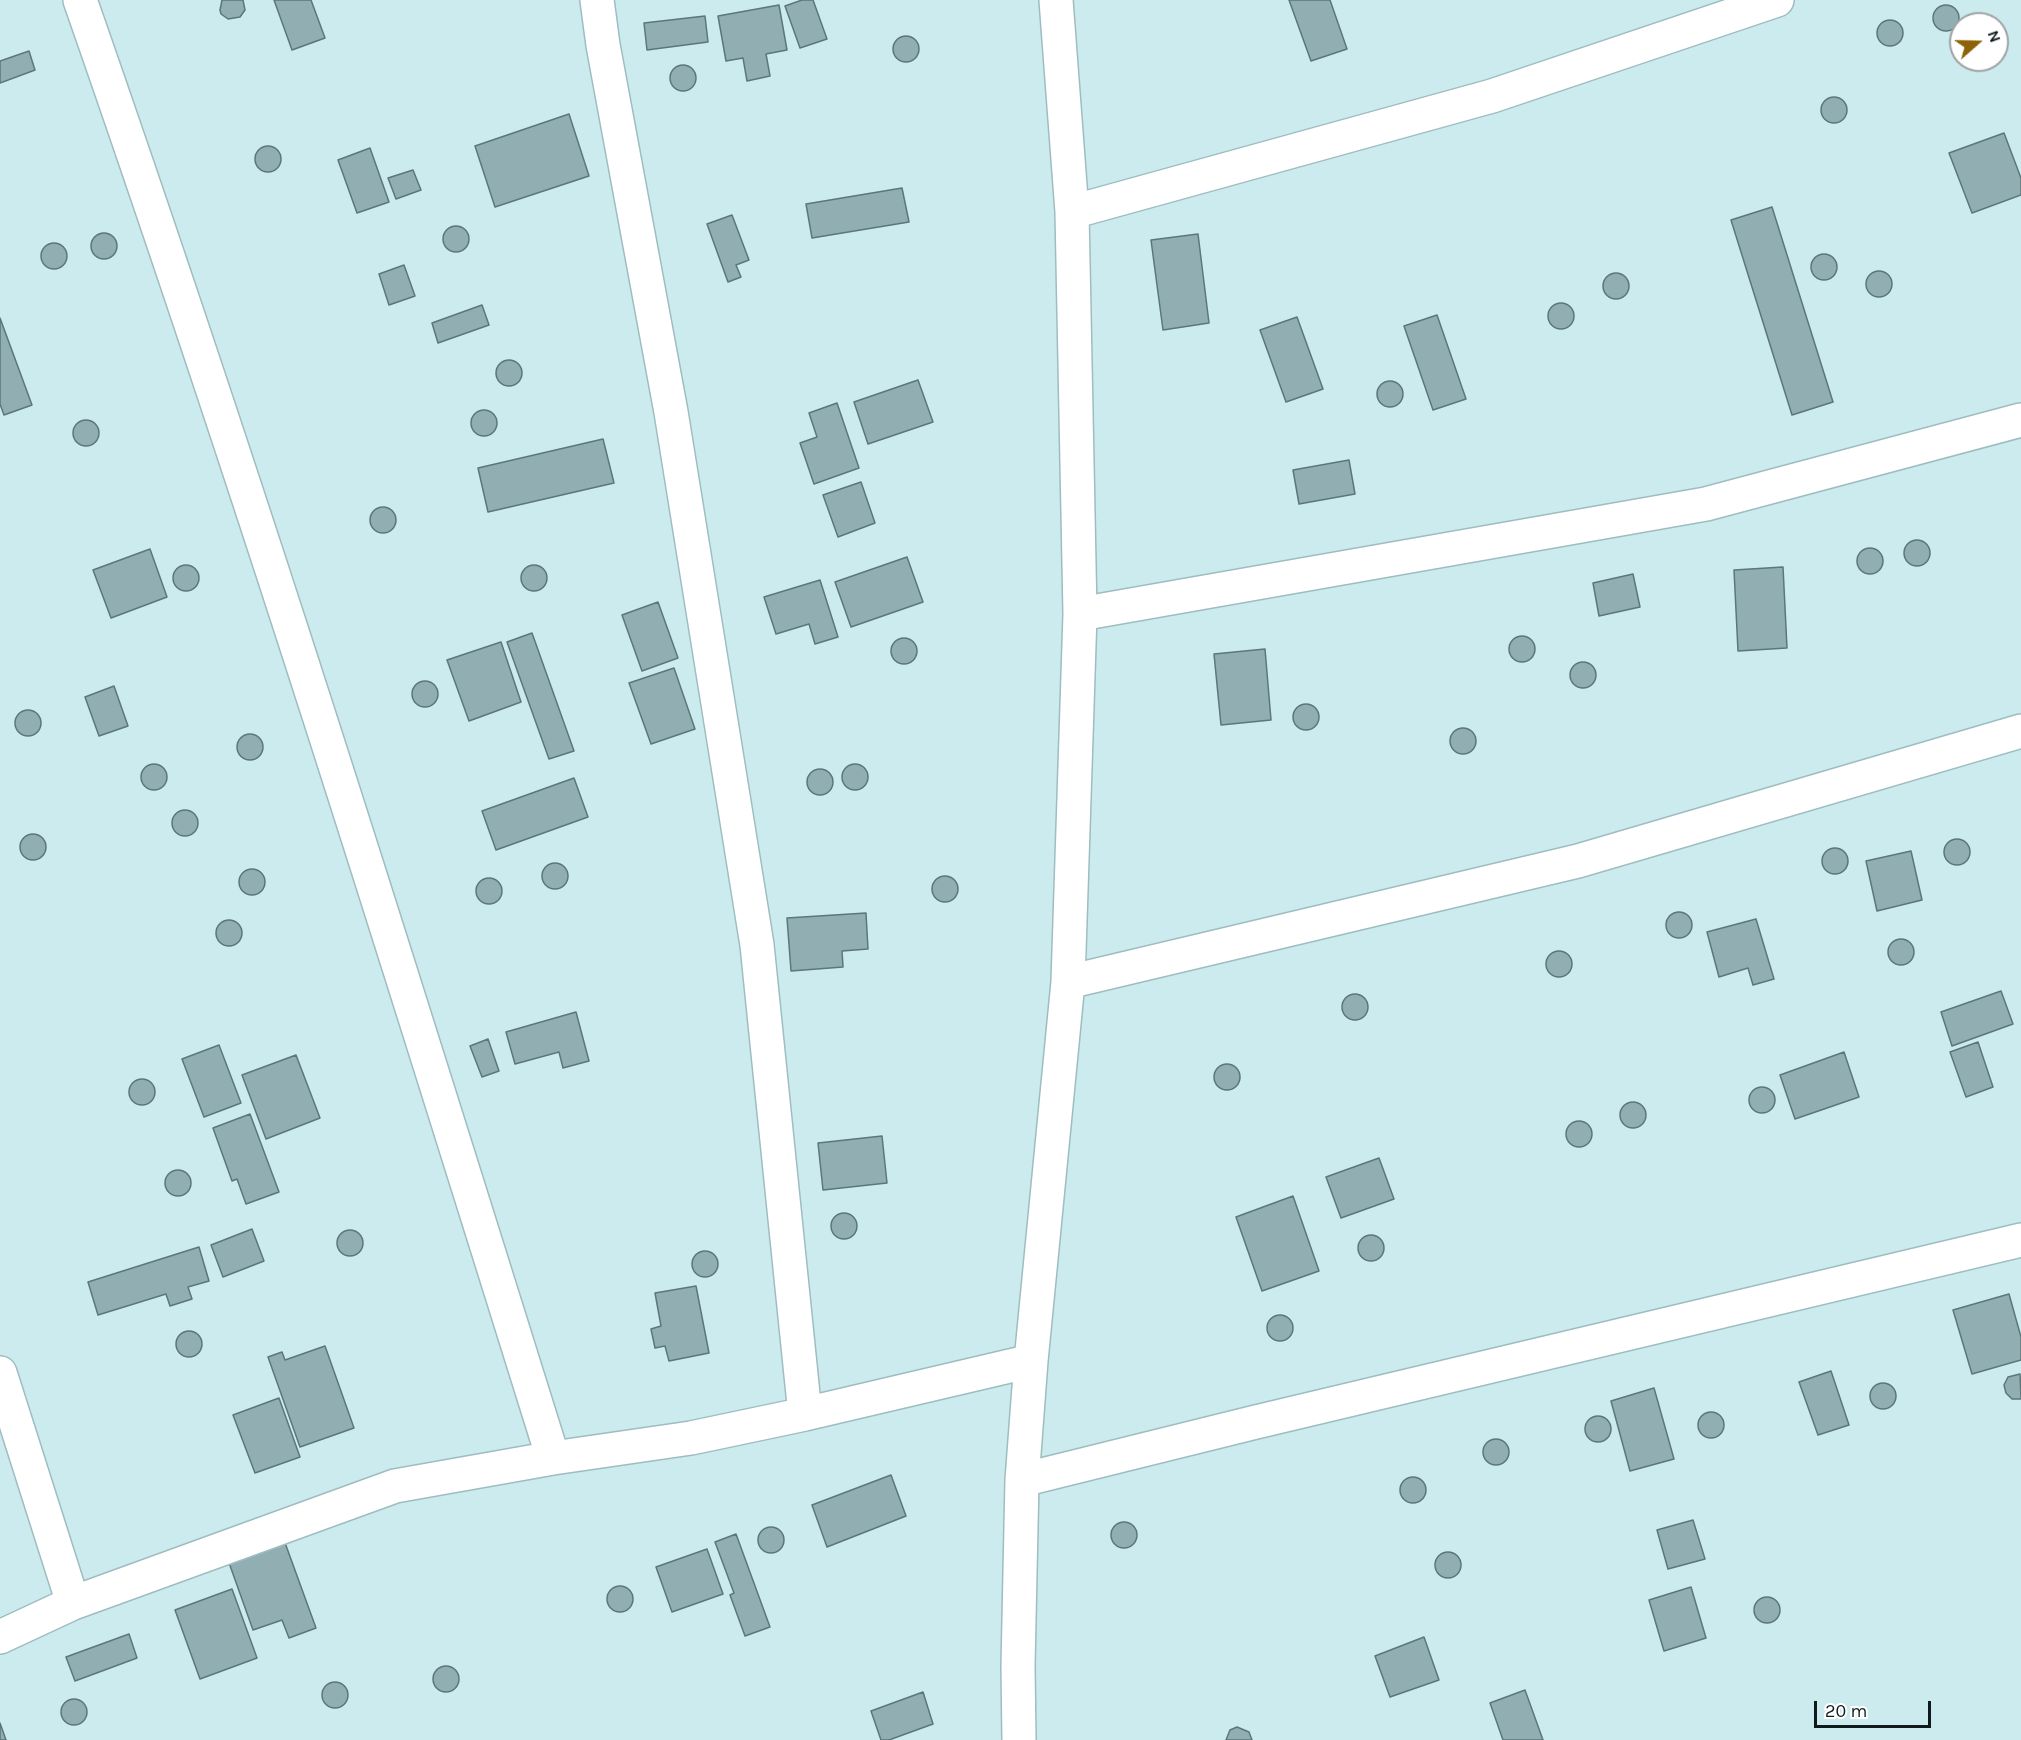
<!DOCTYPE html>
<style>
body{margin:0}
#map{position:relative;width:2021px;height:1740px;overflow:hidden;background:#cbebee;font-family:Karla,sans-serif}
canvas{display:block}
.north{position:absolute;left:1949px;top:12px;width:60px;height:60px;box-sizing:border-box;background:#fff;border:2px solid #9fa3a4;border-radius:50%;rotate:70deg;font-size:16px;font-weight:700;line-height:24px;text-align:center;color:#0e1a1b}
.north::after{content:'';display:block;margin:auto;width:21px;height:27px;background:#8e6308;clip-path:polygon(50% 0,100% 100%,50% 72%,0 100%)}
.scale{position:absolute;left:1814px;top:1701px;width:117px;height:27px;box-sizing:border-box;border:3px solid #0e1a1b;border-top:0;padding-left:8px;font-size:18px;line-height:21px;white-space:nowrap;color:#0e1a1b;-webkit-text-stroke:4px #fff;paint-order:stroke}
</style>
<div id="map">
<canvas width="2021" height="1740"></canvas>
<div class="north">N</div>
<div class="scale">20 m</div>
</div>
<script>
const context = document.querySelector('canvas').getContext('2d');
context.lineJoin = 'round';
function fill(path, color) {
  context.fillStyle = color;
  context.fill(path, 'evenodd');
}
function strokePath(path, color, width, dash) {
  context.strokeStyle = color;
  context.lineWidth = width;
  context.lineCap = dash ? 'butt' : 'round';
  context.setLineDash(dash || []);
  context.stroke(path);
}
const building = new Path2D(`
 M243,0l2,10 -5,7 -12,2 -7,-5 -1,-4 2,-10z
 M274,0h37l14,38 -33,12z
 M802,0h11l14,39 -27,9 -15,-42z
 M1289,0h41l17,49 -36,12z
 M779,5l8,45 -21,4 4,22 -23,5 -4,-23 -17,3 -8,-45z
 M1933 18a13 13 0 1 1 26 0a13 13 0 1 1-26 0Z
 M705,16l3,26 -61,8 -3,-27z
 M1877 33a13 13 0 1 1 26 0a13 13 0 1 1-26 0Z
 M893 49a13 13 0 1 1 26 0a13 13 0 1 1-26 0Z
 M29,51l6,19 -35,13v-22z
 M670 78a13 13 0 1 1 26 0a13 13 0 1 1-26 0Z
 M1821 110a13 13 0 1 1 26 0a13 13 0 1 1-26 0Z
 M569,114l20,62 -94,31 -20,-61z
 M2004,133l17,45v17l-49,18 -23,-60z
 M255 159a13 13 0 1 1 26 0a13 13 0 1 1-26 0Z
 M370,148l19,54 -32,11 -19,-53z
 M413,170l8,20 -25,9 -8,-21z
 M902,188l7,34 -97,16 -6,-34z
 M1772,207l61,195 -41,13 -61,-195z
 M732,215l17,45 -13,5 5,12 -13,5 -21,-58z
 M443 239a13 13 0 1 1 26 0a13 13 0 1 1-26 0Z
 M91 246a13 13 0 1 1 26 0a13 13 0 1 1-26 0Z
 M1198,234l11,89 -46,7 -12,-90z
 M41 256a13 13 0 1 1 26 0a13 13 0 1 1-26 0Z
 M1811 267a13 13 0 1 1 26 0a13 13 0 1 1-26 0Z
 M404,265l11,31 -26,9 -10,-31z
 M1866 284a13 13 0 1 1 26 0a13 13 0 1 1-26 0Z
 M1603 286a13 13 0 1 1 26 0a13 13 0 1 1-26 0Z
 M1548 316a13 13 0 1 1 26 0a13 13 0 1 1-26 0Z
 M482,305l7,20 -51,18 -6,-20z
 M1437,315l29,84 -33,11 -29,-84z
 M1297,317l26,72 -37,13 -26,-72z
 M0,318l32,87 -28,10 -4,-11z
 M496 373a13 13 0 1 1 26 0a13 13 0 1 1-26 0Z
 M918,380l15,42 -65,22 -14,-42z
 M1377 394a13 13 0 1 1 26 0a13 13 0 1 1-26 0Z
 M837,403l22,65 -45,16 -14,-41 17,-6 -8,-24z
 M471 423a13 13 0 1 1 26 0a13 13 0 1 1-26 0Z
 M73 433a13 13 0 1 1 26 0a13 13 0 1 1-26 0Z
 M603,439l11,44 -126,29 -10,-44z
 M1349,460l6,34 -56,10 -6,-34z
 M861,482l14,41 -37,14 -15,-42z
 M370 520a13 13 0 1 1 26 0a13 13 0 1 1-26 0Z
 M1904 553a13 13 0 1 1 26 0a13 13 0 1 1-26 0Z
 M1857 561a13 13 0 1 1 26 0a13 13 0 1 1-26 0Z
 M150,549l17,48 -56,21 -18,-48z
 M907,557l16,45 -72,25 -16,-45z
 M173 578a13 13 0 1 1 26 0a13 13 0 1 1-26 0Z
 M521 578a13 13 0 1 1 26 0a13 13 0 1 1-26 0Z
 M1783,567l4,81 -49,3 -4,-81z
 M1633,574l7,33 -41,9 -6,-33z
 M820,580l18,57 -23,7 -6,-20 -33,10 -12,-37z
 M658,602l20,56 -36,13 -20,-56z
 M532,633l42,118 -25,8 -42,-117z
 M1509 649a13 13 0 1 1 26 0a13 13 0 1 1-26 0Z
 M891 651a13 13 0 1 1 26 0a13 13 0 1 1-26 0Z
 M501,642l20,60 -52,19 -22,-61z
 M1265,649l6,71 -50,5 -7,-71z
 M1570 675a13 13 0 1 1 26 0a13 13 0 1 1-26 0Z
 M674,668l21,61 -44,15 -22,-61z
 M412 694a13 13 0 1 1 26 0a13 13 0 1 1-26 0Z
 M114,686l14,40 -29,10 -14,-39z
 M1293 717a13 13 0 1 1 26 0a13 13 0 1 1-26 0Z
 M15 723a13 13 0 1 1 26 0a13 13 0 1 1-26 0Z
 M1450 741a13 13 0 1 1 26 0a13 13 0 1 1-26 0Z
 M237 747a13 13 0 1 1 26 0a13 13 0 1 1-26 0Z
 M842 777a13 13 0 1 1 26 0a13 13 0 1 1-26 0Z
 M141 777a13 13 0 1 1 26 0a13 13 0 1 1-26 0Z
 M807 782a13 13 0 1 1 26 0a13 13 0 1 1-26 0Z
 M574,778l14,39 -92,33 -14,-39z
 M172 823a13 13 0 1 1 26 0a13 13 0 1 1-26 0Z
 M20 847a13 13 0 1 1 26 0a13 13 0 1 1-26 0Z
 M1944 852a13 13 0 1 1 26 0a13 13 0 1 1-26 0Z
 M1822 861a13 13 0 1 1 26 0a13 13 0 1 1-26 0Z
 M1911,851l11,49 -45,11 -11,-50z
 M542 876a13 13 0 1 1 26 0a13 13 0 1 1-26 0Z
 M239 882a13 13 0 1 1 26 0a13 13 0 1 1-26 0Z
 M932 889a13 13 0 1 1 26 0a13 13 0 1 1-26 0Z
 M476 891a13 13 0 1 1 26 0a13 13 0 1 1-26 0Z
 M1666 925a13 13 0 1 1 26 0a13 13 0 1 1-26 0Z
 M866,913l2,36 -26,2 1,16 -52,4 -4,-53z
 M1756,919l18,60 -21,6 -5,-17 -29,9 -12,-45z
 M216 933a13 13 0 1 1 26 0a13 13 0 1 1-26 0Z
 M1888 952a13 13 0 1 1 26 0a13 13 0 1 1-26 0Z
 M1546 964a13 13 0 1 1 26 0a13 13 0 1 1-26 0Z
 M2001,991l12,33 -61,22 -11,-34z
 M1342 1007a13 13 0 1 1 26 0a13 13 0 1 1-26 0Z
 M576,1012l13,49 -26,7 -4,-16 -44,12 -9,-32z
 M488,1039l11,32 -17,6 -12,-31z
 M1978,1042l15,45 -27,10 -16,-45z
 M219,1045l22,58 -37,14 -22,-58z
 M1844,1052l15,45 -64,22 -15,-44z
 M296,1055l24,63 -54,21 -24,-64z
 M1214 1077a13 13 0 1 1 26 0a13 13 0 1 1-26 0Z
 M129 1092a13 13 0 1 1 26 0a13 13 0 1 1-26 0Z
 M1749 1100a13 13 0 1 1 26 0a13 13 0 1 1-26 0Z
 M1620 1115a13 13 0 1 1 26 0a13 13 0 1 1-26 0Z
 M250,1114l29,78 -33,12 -9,-25 -5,2 -19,-53z
 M1566 1134a13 13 0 1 1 26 0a13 13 0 1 1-26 0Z
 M882,1136l5,47 -64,7 -5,-47z
 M1379,1158l15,41 -53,19 -15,-41z
 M165 1183a13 13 0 1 1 26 0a13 13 0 1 1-26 0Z
 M1293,1196l26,75 -57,20 -26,-74z
 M831 1226a13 13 0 1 1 26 0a13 13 0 1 1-26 0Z
 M252,1229l12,32 -41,16 -12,-32z
 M337 1243a13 13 0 1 1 26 0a13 13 0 1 1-26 0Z
 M1358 1248a13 13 0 1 1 26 0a13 13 0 1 1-26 0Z
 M199,1247l10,34 -21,6 4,12 -22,7 -4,-12 -68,21 -10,-33z
 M692 1264a13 13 0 1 1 26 0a13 13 0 1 1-26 0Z
 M696,1286l13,67 -40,8 -4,-15 -10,2 -4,-19 10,-3 -6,-33z
 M2009,1294l12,43v23l-49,14 -19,-64z
 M1267 1328a13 13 0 1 1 26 0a13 13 0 1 1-26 0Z
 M176 1344a13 13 0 1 1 26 0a13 13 0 1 1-26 0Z
 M325,1346l29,82 -54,19 -32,-90 14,-5 3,8z
 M1831,1371l18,54 -31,10 -19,-53z
 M2020,1374l1,25h-9l-6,-6 -2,-8 4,-8z
 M1870 1396a13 13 0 1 1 26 0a13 13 0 1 1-26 0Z
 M1654,1388l20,71 -44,12 -19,-70z
 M279,1398l21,59 -45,16 -22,-58z
 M1698 1425a13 13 0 1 1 26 0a13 13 0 1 1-26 0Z
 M1585 1429a13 13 0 1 1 26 0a13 13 0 1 1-26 0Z
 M1483 1452a13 13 0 1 1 26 0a13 13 0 1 1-26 0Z
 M891,1475l15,41 -79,31 -15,-42z
 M1400 1490a13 13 0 1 1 26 0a13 13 0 1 1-26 0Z
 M1693,1520l12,39 -37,10 -11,-39z
 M1111 1535a13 13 0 1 1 26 0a13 13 0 1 1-26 0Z
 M758 1540a13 13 0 1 1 26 0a13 13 0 1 1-26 0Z
 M736,1534l34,93 -25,9 -15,-41 4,-2 -19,-51z
 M284,1540l32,88 -27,10 -7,-18 -29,10 -25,-70z
 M707,1549l16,45 -51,18 -16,-45z
 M1435 1565a13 13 0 1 1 26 0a13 13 0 1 1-26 0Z
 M607 1599a13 13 0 1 1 26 0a13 13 0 1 1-26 0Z
 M1691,1587l15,51 -42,13 -15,-51z
 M232,1589l25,69 -57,21 -25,-69z
 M1754 1610a13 13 0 1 1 26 0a13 13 0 1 1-26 0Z
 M129,1634l8,24 -62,23 -9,-24z
 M1424,1637l15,43 -49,17 -15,-41z
 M433 1679a13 13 0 1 1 26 0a13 13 0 1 1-26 0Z
 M322 1695a13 13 0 1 1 26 0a13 13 0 1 1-26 0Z
 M1525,1690l18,50h-40l-13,-37z
 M923,1692l10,32 -44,16h-8l-10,-29z
 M61 1712a13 13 0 1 1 26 0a13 13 0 1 1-26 0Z
 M0,1723l6,17h-6z
 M1237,1727l12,5 3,8h-26l4,-10z`);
fill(building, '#91afb2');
strokePath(building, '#5b777a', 1.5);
const minor = new Path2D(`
 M80,0c169,483 321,971 473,1458
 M597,0l6,45 68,367 86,533 48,469
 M1072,212l420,-116 285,-96
 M1080,614l626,-110 315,-84
 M1068,982l510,-121 443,-130
 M0,1373l73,230
 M1022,1480l234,-58 765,-182
 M0,1637l73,-34 322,-117 158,-28 138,-20 114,-24 226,-53
 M1019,1740l-1,-74 4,-186 9,-119 37,-379 12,-368 -8,-402 -16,-212`);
strokePath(minor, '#9fbdc0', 36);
strokePath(minor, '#fff', 33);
</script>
